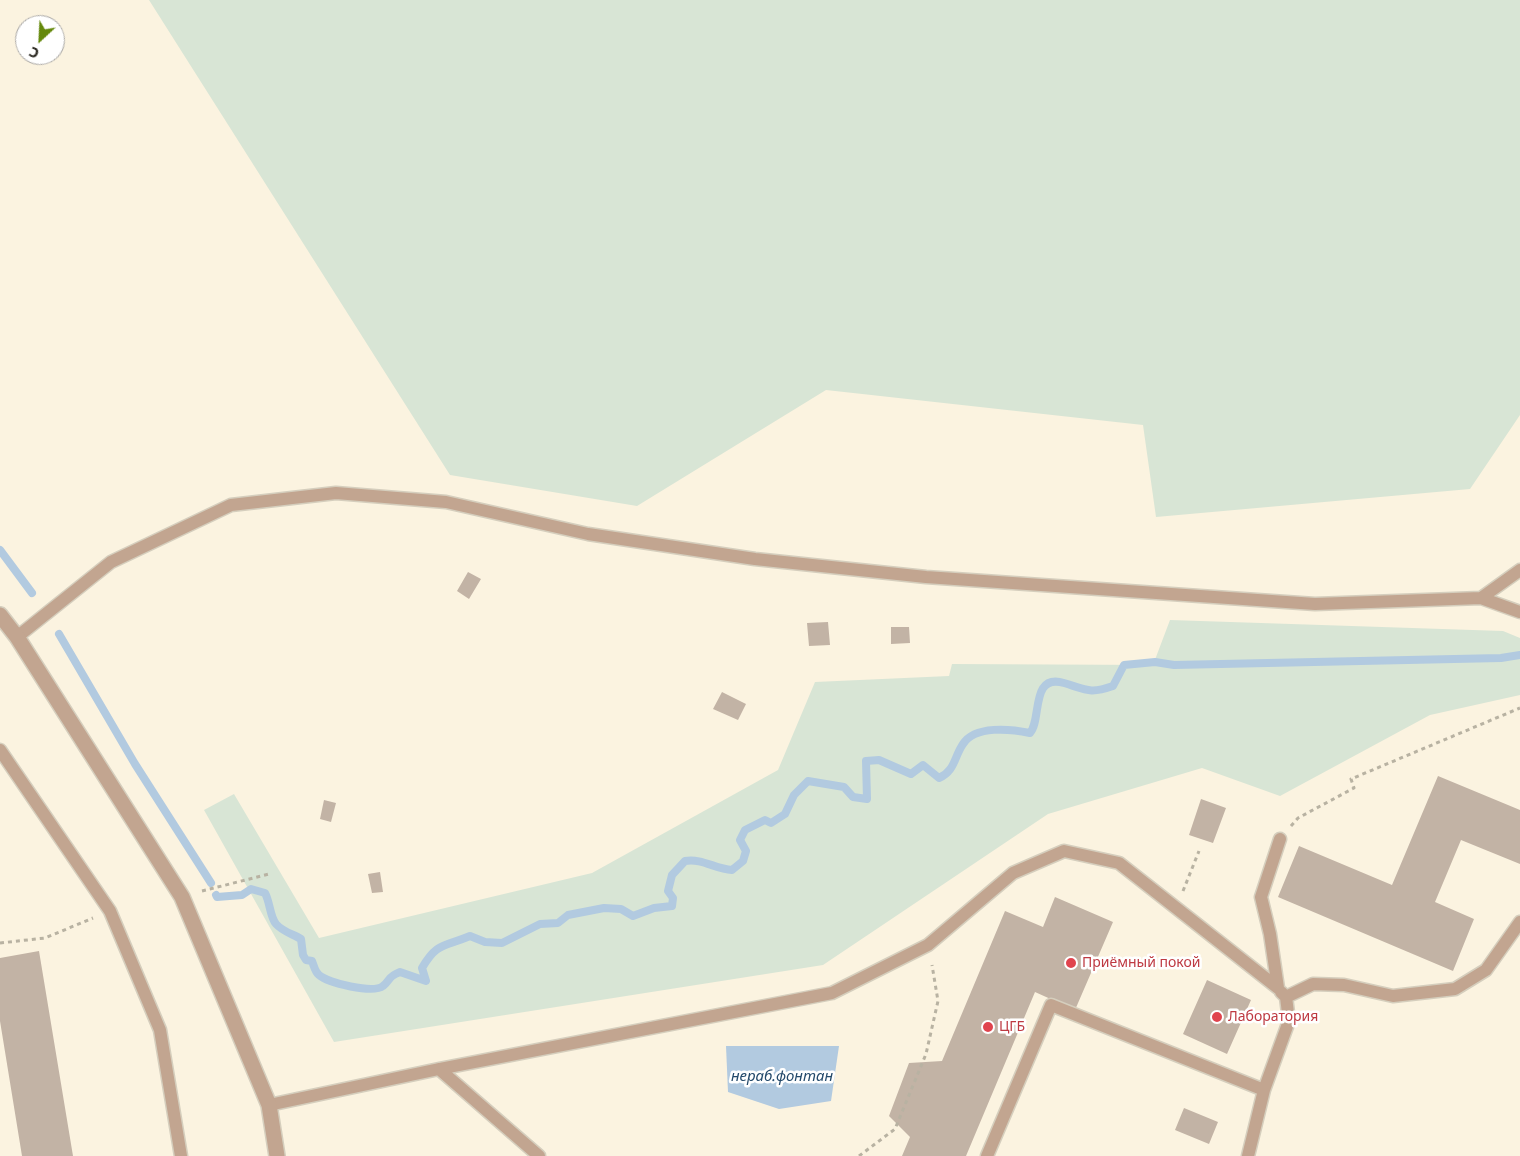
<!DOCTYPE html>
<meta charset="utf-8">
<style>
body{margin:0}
#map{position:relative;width:1520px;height:1156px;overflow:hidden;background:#fbf3e0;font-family:"Noto Sans",sans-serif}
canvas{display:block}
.north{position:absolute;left:15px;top:15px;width:50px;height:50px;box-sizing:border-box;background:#fff;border:1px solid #a9a7a5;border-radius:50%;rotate:205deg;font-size:14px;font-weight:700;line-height:20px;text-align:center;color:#27241d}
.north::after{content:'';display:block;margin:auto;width:18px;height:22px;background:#64880a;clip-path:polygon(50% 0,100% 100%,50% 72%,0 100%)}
</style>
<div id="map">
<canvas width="1520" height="1156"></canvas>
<div class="north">С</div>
</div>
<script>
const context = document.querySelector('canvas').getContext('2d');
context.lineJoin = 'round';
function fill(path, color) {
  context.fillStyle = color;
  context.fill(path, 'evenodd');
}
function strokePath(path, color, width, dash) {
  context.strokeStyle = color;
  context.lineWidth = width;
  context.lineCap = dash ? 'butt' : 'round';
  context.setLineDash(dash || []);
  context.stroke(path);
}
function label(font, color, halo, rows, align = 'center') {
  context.font = font + ' "Noto Sans",sans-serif';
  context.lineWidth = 5;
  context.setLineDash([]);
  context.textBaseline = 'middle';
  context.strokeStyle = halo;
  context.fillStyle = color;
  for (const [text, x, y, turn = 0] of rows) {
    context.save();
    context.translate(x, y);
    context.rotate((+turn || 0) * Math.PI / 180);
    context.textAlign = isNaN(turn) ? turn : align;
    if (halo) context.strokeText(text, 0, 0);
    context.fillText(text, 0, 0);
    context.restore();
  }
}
fill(new Path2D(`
 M149,0h1371v415l-50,74 -314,28 -13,-92 -317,-35 -189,116 -187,-31z
 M1170,620l333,11 17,7v57l-90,20 -150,81 -78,-28 -154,46 -225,151 -489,77 -130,-232 30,-16 85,144 273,-65 186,-103 37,-88 134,-6 3,-12 201,1z`), '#d8e5d5');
fill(new Path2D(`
 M726,1046h113l-8,55 -52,8 -51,-17z`), '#b2cae0');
strokePath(new Path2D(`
 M0,550l32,43
 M59,634l76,130 76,119
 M216,895l1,2 25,-2 9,-6 14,4c5,9 5,24 11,31 7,8 17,10 25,15l2,16 3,5 6,1c2,5 3,11 7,14 9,8 54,19 64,11 8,-6 4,-9 17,-14l26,9 -4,-13c15,-26 22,-21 48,-32l15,6 17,1 38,-19 18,-1 10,-8 36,-7 17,1 12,7 21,-8 18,-2 1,-8 -5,-7 4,-16 13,-14c17,-3 30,8 47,9l11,-9 3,-10 -6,-11 5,-10 20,-10 6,3 14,-9 9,-19 14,-14 36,6 9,10 14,2 -1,-38 13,-1 32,14 12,-9 16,13c16,-7 15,-21 24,-34 12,-19 48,-15 67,-11 12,-13 0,-60 34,-50 23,7 26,11 49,3l11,-21 31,-3 19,3 327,-7 19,-3`), '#b2cae0', 8);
fill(new Path2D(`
 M468,572l13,7 -12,20 -12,-8z
 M828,622l2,23 -21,1 -2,-23z
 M891,627h18l1,16 -19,1z
 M722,692l24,12 -8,16 -25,-11z
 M1438,776l82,34v54l-59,-24 -26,62 39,17 -21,52 -175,-74 21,-51 93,39z
 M1201,799l25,9 -13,35 -24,-8z
 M324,800l12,3 -5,19 -11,-3z
 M380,872l3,20 -11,1 -4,-19z
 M1055,897l58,25 -38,88 -40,-18 -69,164h-64l8,-19 -21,-21 20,-53 33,-2 63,-150 38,16z
 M39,951l34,205h-51l-22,-135v-63z
 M1207,980l44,20 -24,54 -44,-20z
 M1184,1108l34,14 -9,22 -34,-14z`), '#c2b3a5');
const service = new Path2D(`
 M1481,598l39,-28
 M17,637l94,-75 120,-57 105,-12 110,9 142,32 167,25 171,18 389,27 166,-6 39,14
 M0,750l110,161 50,119 21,126
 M1286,997l27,-13 31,1 49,11 62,-7 31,-19 34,-48
 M439,1069l100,87
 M269,1105l170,-36 393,-76 96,-48 85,-72 51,-22 55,12 159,125 -8,-54 -9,-37 19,-58
 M987,1156l64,-151 213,85
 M1248,1156l16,-66 25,-69 -3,-24 -5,-5`);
const tertiary = new Path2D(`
 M0,615l17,22 165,260 87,208 8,51`);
strokePath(service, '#d5cebd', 15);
strokePath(tertiary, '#d5cebd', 18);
strokePath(new Path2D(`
 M1291,826l7,-8 56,-30 -3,-9 169,-71
 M202,891l67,-17
 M1183,891l16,-40
 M0,943l45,-5 48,-20
 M859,1156l36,-27 31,-75 12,-53 -6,-36`), '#b8b2a2', 3, [4, 4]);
strokePath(service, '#c2a590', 12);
strokePath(tertiary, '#c2a590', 15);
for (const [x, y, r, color] of [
 [1071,963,6,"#e0444e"],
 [1217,1017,6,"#e0444e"],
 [988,1027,6,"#e0444e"]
]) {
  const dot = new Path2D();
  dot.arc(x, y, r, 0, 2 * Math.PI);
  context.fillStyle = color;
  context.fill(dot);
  strokePath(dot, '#fff', 2);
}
label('14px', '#be3a42', '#fff', [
 ["Приёмный покой",1082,963],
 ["Лаборатория",1228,1017],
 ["ЦГБ",999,1027]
], 'left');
label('italic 15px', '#244a6b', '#fff', [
 ["нераб.фонтан",782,1077]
]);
</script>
